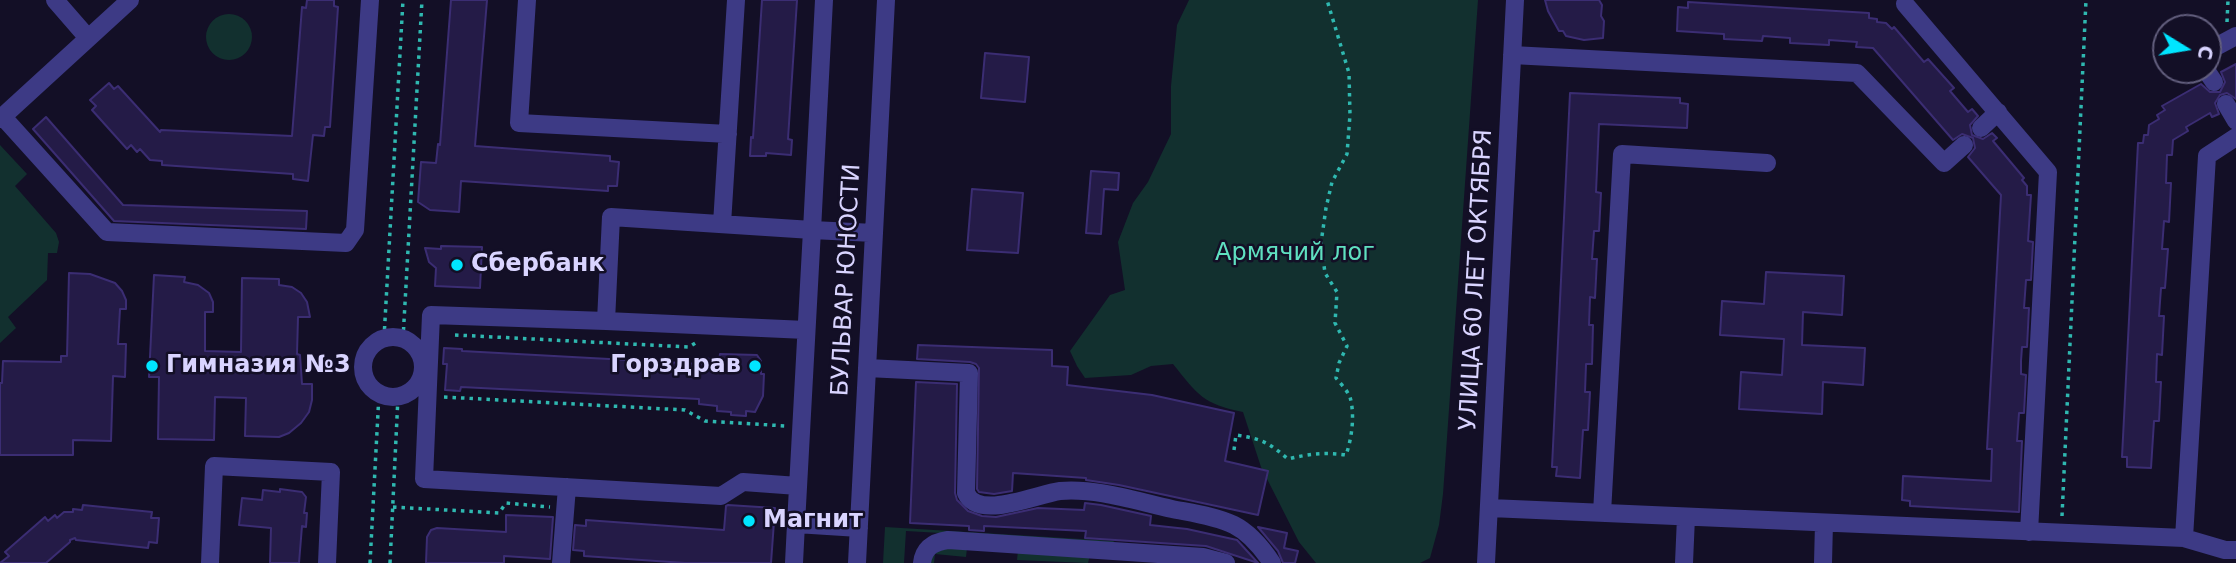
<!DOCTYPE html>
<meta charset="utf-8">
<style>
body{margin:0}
#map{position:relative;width:2236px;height:563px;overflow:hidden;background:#130f26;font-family:"DejaVu Sans",sans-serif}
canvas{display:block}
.north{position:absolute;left:2152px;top:14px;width:70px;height:70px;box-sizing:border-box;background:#130f26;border:2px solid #625e7d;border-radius:50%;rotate:101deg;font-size:19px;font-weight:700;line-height:28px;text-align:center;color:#d9d4ff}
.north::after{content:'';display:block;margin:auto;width:24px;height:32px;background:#00e5ff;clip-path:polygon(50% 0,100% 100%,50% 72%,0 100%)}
</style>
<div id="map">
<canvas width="2236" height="563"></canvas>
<div class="north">С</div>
</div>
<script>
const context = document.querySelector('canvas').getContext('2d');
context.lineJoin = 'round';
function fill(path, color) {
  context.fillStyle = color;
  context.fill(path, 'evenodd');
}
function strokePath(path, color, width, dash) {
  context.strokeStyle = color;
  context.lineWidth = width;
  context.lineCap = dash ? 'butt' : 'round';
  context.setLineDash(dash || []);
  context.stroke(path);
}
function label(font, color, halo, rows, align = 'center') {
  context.font = font + ' "DejaVu Sans",sans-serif';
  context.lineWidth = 5;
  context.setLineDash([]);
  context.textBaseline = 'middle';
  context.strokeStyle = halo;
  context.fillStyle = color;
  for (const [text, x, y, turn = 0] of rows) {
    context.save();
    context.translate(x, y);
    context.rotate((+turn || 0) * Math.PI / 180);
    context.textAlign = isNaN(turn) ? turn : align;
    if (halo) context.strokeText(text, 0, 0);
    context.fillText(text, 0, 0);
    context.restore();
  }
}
fill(new Path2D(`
 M1189,0h289l-35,494 -4,31 -9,33 -10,5h-104l-17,-21 -38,-75 -18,-55c-40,-8 -45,-17 -70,-48l-22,2 -20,9 -46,3 -8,-12 -7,-15 40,-56 15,-5 -7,-48 15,-39 15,-21 23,-48v-48l6,-61z
 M206 37a23 23 0 1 1 46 0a23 23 0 1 1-46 0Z
 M0,145l27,29 -12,12 41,47 3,9 -2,11h-9l-1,27 -39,37 8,11 -16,15z
 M885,527l229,14 -1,2 -207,-12 -2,32h-21z
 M942,548h25l-1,9 -31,-3 -1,9h-5l1,-5z
 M1018,550l72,5 -2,8 -71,-3z`), '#12302f');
const building = new Path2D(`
 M307,0h27v6l4,1 -8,120h-5l-1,9 -11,-1 -5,46 -15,-2v-5l-131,-9v-4l-12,-1 -10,-11 -3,3 -6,-7 -4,4 -35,-39 4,-4 -6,-6 19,-17 5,6 4,-3 42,46 1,-2 131,6 10,-129 4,1z
 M451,0h36l-12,146 135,10v5l9,1 -2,24h-9v5l-147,-10 -2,31 -29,-2 -12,-8 3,-40 15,1 2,-19 2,1z
 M762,0h35l-9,139 4,1 -1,15 -25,-2v3h-16l1,-19 2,1z
 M1545,0h54l3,5 -1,11 3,5 -1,17 -19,2 -18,-4 -3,-5h-4l-11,-20z
 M1688,2l181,11v5l8,1v3l9,1 6,6 2,-2 30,35 4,-3 26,29 -4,3 18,21 4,-3 6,7 -8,9 2,10 11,4 9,-6 5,5 -4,3 31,37 -2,2 5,6v9h4l-3,46 5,1 -2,38h-5l-2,28h5l-2,39h-5l-1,14v13l5,1 -2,38h-5l-2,28h5l-3,71 -109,-6v-5l-8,-1 1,-24 88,5 1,-32h-5l14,-254 -33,-38 7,-9 -2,-10 -11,-4 -9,6 -80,-92 -17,-1 1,-5 -28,-2v5l-39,-2v-5l-14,-1 -13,-1 -1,5 -38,-2v-5l-47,-3 1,-24 10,1z
 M985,53l44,4 -4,45 -44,-4z
 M2236,64v35l-9,-6 -7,2 -5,8 4,11 -7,3 -2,-4 -24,14 2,4 -15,9 -1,15h-5l-1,28h5l-2,39 -5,-1 -2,28h6l-3,39h-4l-2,28h5l-2,39 -5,-1 -1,28h5l-2,39h-5l-3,47 -24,-1v-10h-5l16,-314h5l1,-8h4l1,-10 10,-6 -2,-4 8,-5 -3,-4 39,-22 9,8h10l5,-10 -4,-10z
 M1570,93l110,5v5l8,1 -1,24 -88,-4 -3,68 5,1 -2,38h-5l-2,28h5l-2,39 -5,-1 -1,28h4l-1,39h-6l-1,28h5l-2,38h-5l-3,48 -24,-2 1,-9h-5z
 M46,117l77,88 184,6 -1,18 -192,-8 -81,-92z
 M1091,171l28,2 -1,17 -14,-1 -3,45 -15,-1z
 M972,189l51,4 -5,60 -51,-3z
 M441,246l41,1 -2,41 -45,-2 1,-18 -7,-6 -4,-14 16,1z
 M1766,272l78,4 -2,39 -39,-3 -1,33 63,3 -2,37 -40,-3 -1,32 -83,-5 2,-37 41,3 2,-36 -64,-4 2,-34 42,3z
 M69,273l21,1 25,9 7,8 4,9v9h-6l-2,35h8l-1,33 -12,-1 -2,65 -38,-1v15h-73v-72h2l1,-22 58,1v-6h6z
 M154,275l31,2 -1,5 14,3 11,8 4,9v10h-8v39l36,1 1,-74 37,1v6l13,2 9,6 6,9 3,15h-12l-1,37 3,1 2,29h10v16l-3,12 -8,11 -12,10 -10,4 -34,-1 1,-38 -31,-1 -1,43 -56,-1 1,-62h-10z
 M918,345l134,5v16l16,1 -1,18 85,10 82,18 -9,48 43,10 -10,44 -139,-30 -33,-5v-2l-73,-5 -1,18 -18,3 -15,-2 -2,-3 2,-121 -3,-4 -6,-2 -53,-3z
 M444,348l18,1v2l239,13v-6l18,2 1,-6 37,1 4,6v13h3l-1,22 -8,16 -9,-1v5l-15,-1v-3l-14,-1v-5l-18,-2v-5l-238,-12 -1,4 -15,-1 2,-26h-4z
 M916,382l41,2 -2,109 2,7 11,11 14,5 14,1 42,-9 46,2 1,-7 16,2 50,11 -1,9 37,4 50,11 21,23 -52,-17 -121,-8 1,-7 -102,-5v5l-15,-1v-4l-59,-3z
 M280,489l22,3 4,5 -2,16h3l-1,14 -4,-1 -3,37h-29l1,-35 -32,-3 3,-27 20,2 1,-10 17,2z
 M83,505l69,7 -1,6h8l-2,25 -8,-1 -1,6 -72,-8 -1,-2 -5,2v2l-24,21h-46l9,-7 -4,-4 40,-35 3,4 7,-6 2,3 7,-6h9v-3l9,1z
 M728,505l47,3 -4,55h-86l-101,-7v-5l-11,-1 2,-25 11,1v-6l138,10 2,-24z
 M506,515l47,2 -3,42 -46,-3v7h-78l1,-26 4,-7 6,-2 69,4z
 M1258,527l29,6 -3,15 14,3 -3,12h-12l-5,-12z`);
fill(building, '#241b47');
strokePath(building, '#3b2d73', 2);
strokePath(new Path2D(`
 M2227,22l1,-22
 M455,335l234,12 8,-5
 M384,338l19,-338
 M403,339l19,-339
 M444,397l241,13 20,11 81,5
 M1234,450l2,-15c26,4 32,7 52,24 20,-5 38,-7 58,-4 6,-17 9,-41 4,-58 -3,-7 -10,-14 -14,-19l3,-15 8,-17 -12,-23 2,-31 -12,-19 -4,-30 5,-35 6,-26 15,-28 3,-39 -1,-42 -22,-73
 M393,507l106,6 7,-10 44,4
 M2062,516l24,-516
 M370,563l9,-169
 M390,563l8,-166`), '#2fb8b0', 3.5, [3.5, 5]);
strokePath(new Path2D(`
 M55,0l33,38
 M527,0l-8,123 209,11
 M1905,4l143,168 -19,360
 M2208,51l28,-15
 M1512,55l345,18 87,90 20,-18
 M2206,70l8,12
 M2226,104l10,17
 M3,117l104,115 239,11 9,-13 15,-230
 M0,119l130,-119
 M1981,128l17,-16
 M722,224l14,-224
 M606,321l200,9
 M363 367a30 30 0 1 1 60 0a30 30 0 1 1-60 0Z
 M867,368l102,5 -3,120c12,28 71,1 94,-2 38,-3 75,10 112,18 20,4 43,7 62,16 16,8 28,23 38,38
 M798,486l-55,-4 -22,14 -297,-17 7,-164 175,6 5,-104 201,13 12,-230
 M1490,508l694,30 41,12h11
 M1602,513l20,-359 145,9
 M796,524l16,-294 62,3
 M2184,538l23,-382 29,-19
 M210,563l4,-97 117,6 -4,91
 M561,563l6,-76
 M794,563l2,-39 63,4
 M857,563l29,-563
 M922,563c2,-16 12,-21 26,-23l255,17 23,6
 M1486,563l29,-563
 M1684,563l2,-46
 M1823,563l1,-40`), '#3d3a85', 18);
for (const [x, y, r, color] of [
 [457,265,7,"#00e5ff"],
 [152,366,7,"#00e5ff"],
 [755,366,7,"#00e5ff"],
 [749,521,7,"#00e5ff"]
]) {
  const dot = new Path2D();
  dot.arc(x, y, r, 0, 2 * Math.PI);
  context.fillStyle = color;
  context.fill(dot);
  strokePath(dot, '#130f26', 2.5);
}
label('24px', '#5fe0c0', '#130f26', [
 ["Армячий лог",1295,254]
]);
label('bold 24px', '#d9d4ff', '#130f26', [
 ["Сбербанк",471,265],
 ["Гимназия №3",166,366],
 ["Горздрав",741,366,"right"],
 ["Магнит",763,521]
], 'left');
label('24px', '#d9d4ff', '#130f26', [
 ["БУЛЬВАР ЮНОСТИ",847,280,-87],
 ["УЛИЦА 60 ЛЕТ ОКТЯБРЯ",1477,280,-87]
]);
</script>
